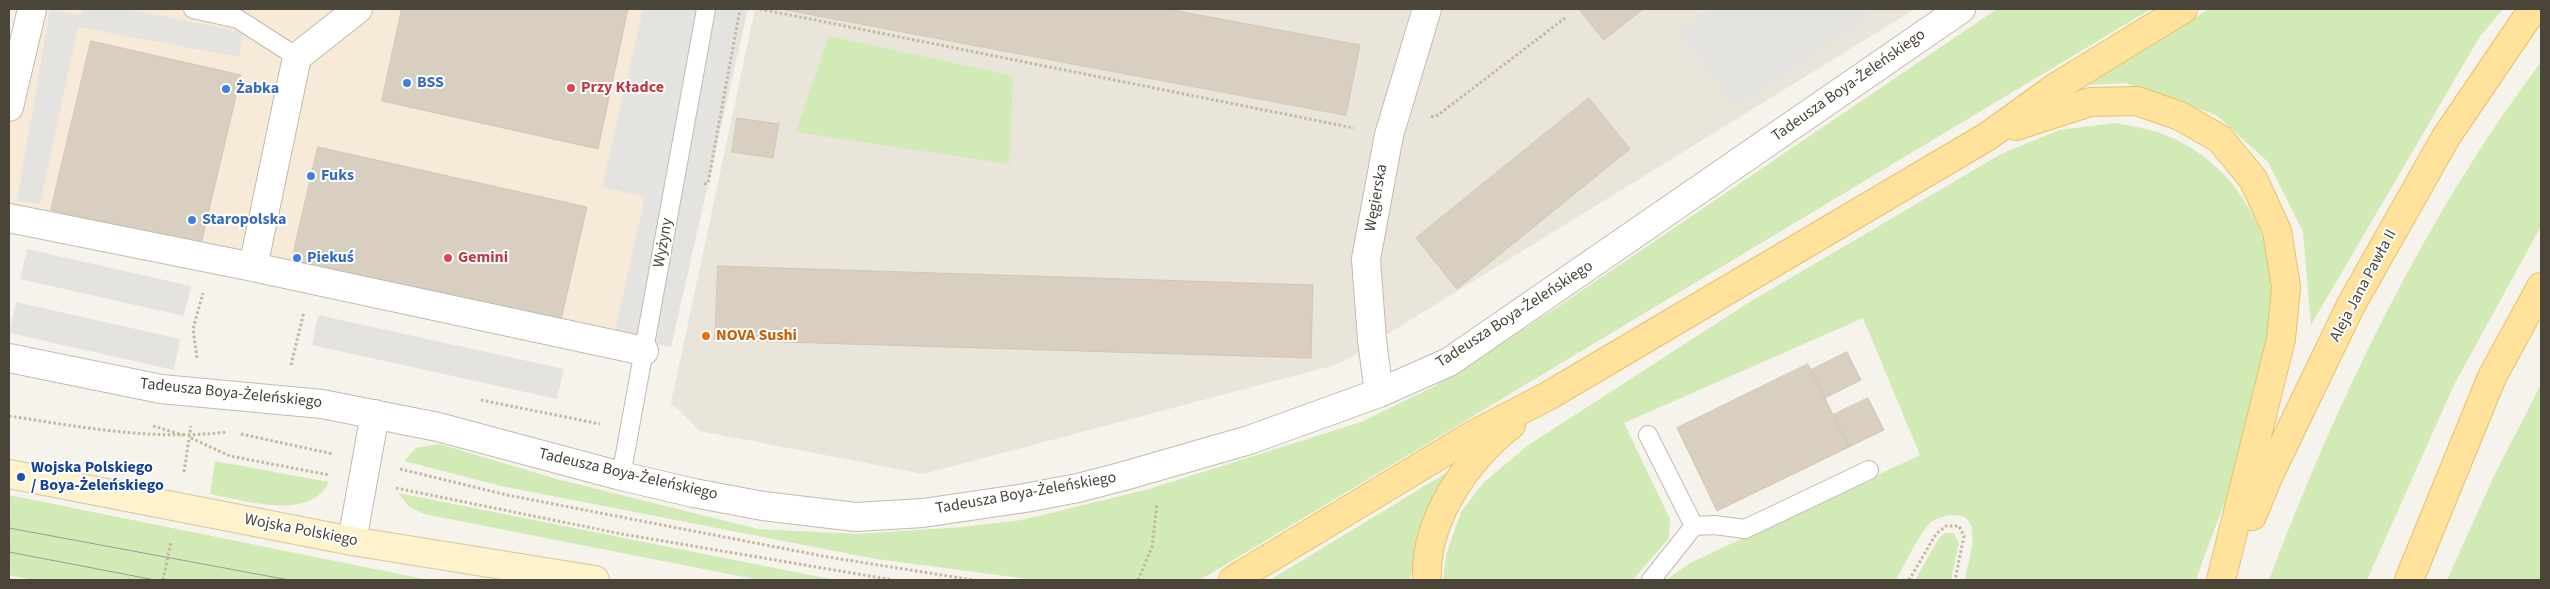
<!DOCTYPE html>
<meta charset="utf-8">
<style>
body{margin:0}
#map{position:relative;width:2550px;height:589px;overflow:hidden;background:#f6f3ec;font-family:"Source Sans 3",sans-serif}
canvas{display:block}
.frame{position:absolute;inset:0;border:10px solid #4b4439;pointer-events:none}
</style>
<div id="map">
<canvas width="2550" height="589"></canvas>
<div class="frame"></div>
</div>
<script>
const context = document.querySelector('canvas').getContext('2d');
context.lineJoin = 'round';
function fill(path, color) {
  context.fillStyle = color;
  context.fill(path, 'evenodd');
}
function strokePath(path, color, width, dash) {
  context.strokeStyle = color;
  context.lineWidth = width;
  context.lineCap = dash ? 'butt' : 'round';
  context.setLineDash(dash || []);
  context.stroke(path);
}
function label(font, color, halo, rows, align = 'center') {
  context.font = font + ' "Source Sans 3",sans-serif';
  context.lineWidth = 4;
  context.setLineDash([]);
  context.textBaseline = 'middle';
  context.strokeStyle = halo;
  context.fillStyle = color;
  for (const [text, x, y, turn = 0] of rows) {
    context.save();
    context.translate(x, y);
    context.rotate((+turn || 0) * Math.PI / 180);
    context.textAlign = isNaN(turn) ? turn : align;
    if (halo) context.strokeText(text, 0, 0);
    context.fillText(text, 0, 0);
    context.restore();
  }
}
fill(new Path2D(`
 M755,9h1160l-576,355 -416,110 -223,-43 -29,-28z`), '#eae5da');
fill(new Path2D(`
 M29,9h677l-62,342 -635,-133v-111z`), '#f7ead8');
fill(new Path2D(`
 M1997,9h154l-951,571h-165l-159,-21 -375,-73 -97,-25 12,-13 24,-4 113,34 205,51 99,5 105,-7 60,-7 127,-31 212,-67 74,-36 124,-80z
 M2210,9h293l-24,29 -168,287 -8,-93 -35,-70 -52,-47 -91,-32 -54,3z
 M829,36l184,40 -4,88 -213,-32z
 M2541,62v164l-87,159 -87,195h-98c67,-178 157,-366 272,-518z
 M2115,123c15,3 33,5 48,11 31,12 57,32 76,59 15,21 29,51 32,76 11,105 -41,215 -75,311h-231c3,-17 20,-65 -10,-65 -9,0 -19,3 -25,8 -10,9 -27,45 -34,57h-230l24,-17 230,-108 -57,-137 -239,105 46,96 -1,19 -36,42h-190l3,-25 15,-43 22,-29 44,-37 221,-143 253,-149 58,-24z
 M2541,384v196h-94l47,-104z
 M215,461l114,21c-19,40 -85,18 -119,12z
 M1446,473l-23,46 -13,61h-140z
 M398,493l437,87h3h-79l-335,-66 -15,-7z
 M9,495l420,85h-395l-25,-5z
 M1945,533h9l5,10 -8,37h-36l24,-42z`), '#d2eab5');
fill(new Path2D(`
 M50,9l31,6 1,-6h44l117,23 -4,25 -161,-30 -38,177 -23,-3z
 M643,9h105l-77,338 -57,-12 31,-138 -43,-10z
 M1707,9h173l-145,99 -56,-78z
 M27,249l164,37 -7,30 -164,-37z
 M16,302l164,37 -6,31 -165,-37z
 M318,315l246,54 -7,30 -245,-54z`), '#e5e3e0');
const building = new Path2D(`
 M402,9h226l-30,140 -216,-48z
 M781,9h386l193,36 -14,70z
 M1579,9h64l-39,31z
 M91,41l150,34 -40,169 -150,-34z
 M1589,98l41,51 -173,140 -41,-51z
 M737,118l42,6 -6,34 -41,-6z
 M318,147l269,60 -27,117 -269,-60z
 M718,266l595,19 -2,73 -596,-18z
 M1847,352l14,28 -36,18 -14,-28z
 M1808,364l41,83 -132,64 -40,-83z
 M1868,398l16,32 -35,17 -16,-32z`);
fill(building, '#d8cfc1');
strokePath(building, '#d3c7b4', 1);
const lane = new Path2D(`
 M193,9l45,10 59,38
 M1648,435l46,91
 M621,476l85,-467
 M1651,580l43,-54 20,-1 31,4 124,-59`);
const street = new Path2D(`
 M9,107l23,-98
 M9,218l244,49 391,84
 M253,267l44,-210 61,-48
 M9,358l152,31 161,15 116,23 183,49 73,17 69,13 93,11 67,-4 102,-15 53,-10 46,-12 125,-36 130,-47 70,-31 512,-353
 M1379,393l-7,-53 -6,-81 23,-124 38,-126
 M352,541l23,-127`);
const secondary = new Path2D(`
 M9,474l343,67 243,39`);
const primary = new Path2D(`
 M2016,126l74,-24 47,-1 43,15 40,23 33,40 24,52 9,56 -5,52 -60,241
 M2252,516l17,-41 82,-170 95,-168 87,-128
 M1233,580l238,-144 77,-40 440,-260 68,-49 127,-78
 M1427,580c-3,-59 39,-120 84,-155
 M2409,580l83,-203 49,-90`);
strokePath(lane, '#c2bbae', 20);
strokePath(street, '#c2bbae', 30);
strokePath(secondary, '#d6c79b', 30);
strokePath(primary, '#e6c16a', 30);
strokePath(new Path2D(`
 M760,9l594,119
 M1431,117l7,-2 127,-97
 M704,184l4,-1 32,-174
 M197,358l-4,-29 10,-36
 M291,365l13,-53
 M481,400l119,24
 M9,416c72,11 145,25 218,16
 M153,426l30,9
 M241,434l92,20
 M191,438l39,18 99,19
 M400,469l107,26 321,62 145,23
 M184,472l7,-46
 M396,488l226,46 271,46
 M163,580l8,-38
 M1138,580l14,-33 5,-43
 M1909,580l27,-46 10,-8h13l5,10 -9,44`), '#c4b79f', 3, [2.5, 2.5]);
strokePath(lane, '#fff', 18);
strokePath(street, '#fff', 28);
strokePath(secondary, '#fff3cd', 28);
strokePath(primary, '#ffe39c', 28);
strokePath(new Path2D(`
 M9,528l280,52
 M9,552l146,28`), '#9a9a9a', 1);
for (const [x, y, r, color] of [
 [407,83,5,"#3f7fe0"],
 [571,88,5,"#e0444e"],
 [226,89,5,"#3f7fe0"],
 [311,176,5,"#3f7fe0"],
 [192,220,5,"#3f7fe0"],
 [297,258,5,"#3f7fe0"],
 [448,258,5,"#e0444e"],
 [706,336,5,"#e8710a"],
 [21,477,5,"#1a4fb4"]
]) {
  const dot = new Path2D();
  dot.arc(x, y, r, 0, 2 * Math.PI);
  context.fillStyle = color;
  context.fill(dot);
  strokePath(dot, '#fff', 2);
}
label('bold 16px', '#366cbe', '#fff', [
 ["BSS",417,83],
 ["Żabka",236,89],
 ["Fuks",321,176],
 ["Staropolska",202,220],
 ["Piekuś",307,258]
], 'left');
label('16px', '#4b4439', '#fff', [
 ["Tadeusza Boya-Żeleńskiego",1849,86,-35],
 ["Węgierska",1377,198,-80],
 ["Wyżyny",664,243,-80],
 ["Aleja Jana Pawła II",2364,286,-62],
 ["Tadeusza Boya-Żeleńskiego",1515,315,-33],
 ["Tadeusza Boya-Żeleńskiego",231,394,6],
 ["Tadeusza Boya-Żeleńskiego",628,475,13],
 ["Tadeusza Boya-Żeleńskiego",1026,494,-10],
 ["Wojska Polskiego",301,531,11]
]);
label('bold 16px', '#be3a42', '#fff', [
 ["Przy Kładce",581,88],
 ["Gemini",458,258]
], 'left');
label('bold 16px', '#c56008', '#fff', [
 ["NOVA Sushi",716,336]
], 'left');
label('bold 16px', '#164399', '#fff', [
 ["Wojska Polskiego",31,468],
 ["/ Boya-Żeleńskiego",31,486]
], 'left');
</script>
